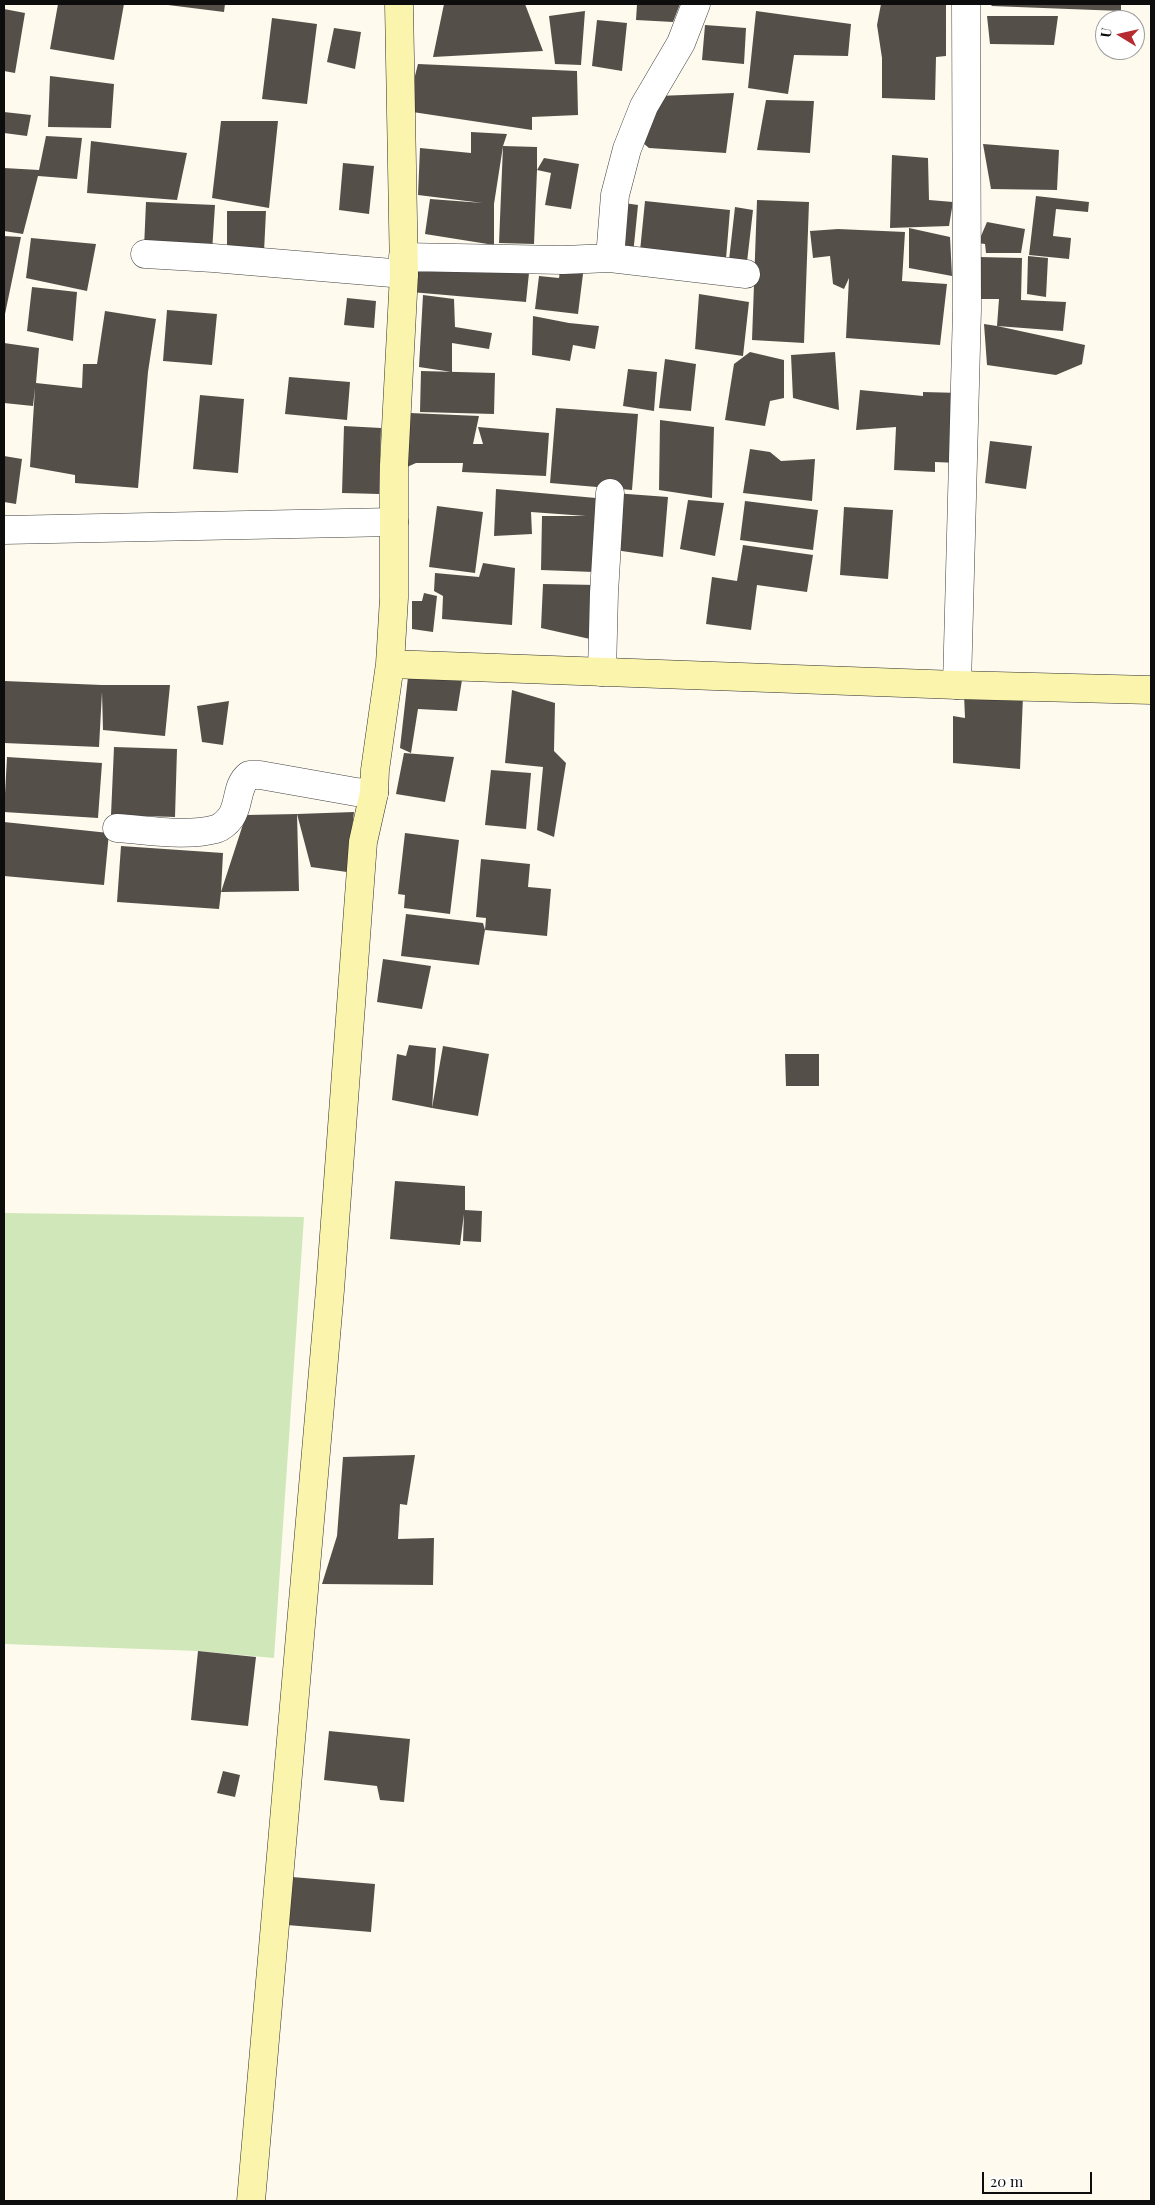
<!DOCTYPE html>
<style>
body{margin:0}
#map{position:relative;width:1155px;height:2205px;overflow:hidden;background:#fefbee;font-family:"Playfair Display",serif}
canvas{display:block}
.frame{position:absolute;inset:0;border:5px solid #0d0d0d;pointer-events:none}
.north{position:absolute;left:1095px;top:10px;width:50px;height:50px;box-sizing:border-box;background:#fff;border:1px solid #9e9e9e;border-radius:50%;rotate:279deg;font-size:14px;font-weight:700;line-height:20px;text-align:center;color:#0d0d0d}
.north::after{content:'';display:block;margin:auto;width:18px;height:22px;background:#b72b30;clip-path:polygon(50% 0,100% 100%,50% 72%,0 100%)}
.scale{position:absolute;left:982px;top:2172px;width:110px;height:22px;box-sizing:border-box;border:2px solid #0d0d0d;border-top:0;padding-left:6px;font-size:15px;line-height:18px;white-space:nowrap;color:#0d0d0d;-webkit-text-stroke:4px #fff;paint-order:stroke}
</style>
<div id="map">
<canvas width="1155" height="2205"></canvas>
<div class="frame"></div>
<div class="north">U</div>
<div class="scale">20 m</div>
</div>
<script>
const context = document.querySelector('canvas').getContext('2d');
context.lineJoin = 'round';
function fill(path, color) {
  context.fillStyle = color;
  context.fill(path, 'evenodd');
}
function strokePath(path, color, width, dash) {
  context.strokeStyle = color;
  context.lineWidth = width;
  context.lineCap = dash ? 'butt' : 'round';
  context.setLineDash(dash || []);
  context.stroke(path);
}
fill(new Path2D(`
 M4,1213l300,4 -30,441 -76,-7 -194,-7z`), '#d0e7b9');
fill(new Path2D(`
 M58,4h66l-10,56 -64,-11z
 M160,4h65l-1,8z
 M444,4h81l18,47 -110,6z
 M637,4h43l-7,18 -37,-2z
 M881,4h65v52l-10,1 -1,43 -53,-2v-40l-5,-33z
 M993,4h128v7l-130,-5z
 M4,9l21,4 -10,60 -11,-2z
 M585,11l-4,54 -26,-1 -6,-48z
 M756,11l95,13 -3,32 -54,-1 -6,39 -40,-6z
 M987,16h71l-4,29 -64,-1z
 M272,18l45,6 -10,80 -45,-5z
 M597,20l30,3 -5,48 -30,-5z
 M705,25l41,3 -2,36 -42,-4z
 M334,28l27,4 -6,37 -28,-7z
 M418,64l159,7 1,44 -46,2v13l-126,-19z
 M50,76l64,8 -3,44 -63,-1z
 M734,93l-8,60 -77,-5 -6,-5 15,-47z
 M766,100l48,1 -4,52 -53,-3z
 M4,112l27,3 -4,21 -23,-3z
 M221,121h57l-9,87 -57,-10z
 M471,132l36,2 -4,12 34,1v23l7,-12 35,6 -8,45 -26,-4 6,-32 -14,-3 -3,74 -35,-1 4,-97 -9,58v41l-69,-11 5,-35 53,4 -65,-8 2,-47 51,5z
 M46,136l36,2 -5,41 -39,-3 -15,58 -19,-3v-63l35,2z
 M91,141l96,12 -10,47 -90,-7z
 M983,144l76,6 -2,40 -66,-1z
 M892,155l36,3 1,42 24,2 -4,24 -59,2z
 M343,163l31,3 -5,48 -30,-4z
 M1036,196l53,6 -1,10 -32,-3 -3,27 18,2 -2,21 -40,-4z
 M757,200l52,2 -5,141 -52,-3z
 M645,201l85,9 -4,49 -86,-8z
 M146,202l69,3 -3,47 -68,-4z
 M624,203l14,2 -5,50 -14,-1z
 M735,207l18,3 -6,52 -18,-2z
 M227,211h39l-2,41 -37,3z
 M987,222l38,7 -4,24h-35l-1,-9 -7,-1z
 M909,228l41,9 2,39 -43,-8z
 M838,229l67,3 -3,49 45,3 -7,61 -94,-7 3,-60 -5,11 -11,-5 -3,-28 -17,2 -3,-27z
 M4,236l17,1 -16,77h-1z
 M31,238l65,6 -9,47 -61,-13z
 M1028,256l20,2 -2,39 -19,-3z
 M979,257l43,1 -1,42 45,2 -3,29 -66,-5 88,19 -3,19 -26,11 -69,-10 -3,-41 13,2 2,-27h-21z
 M414,262l115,11 -3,29 -115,-10z
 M561,263l23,3 -6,48 -43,-5 4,-33 20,2z
 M32,287l45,5 -4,49 -46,-10z
 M699,294l50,8 -6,54 -48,-7z
 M423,295l31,4 1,28 37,6 -3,16 -37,-6v29l-33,-5z
 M347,298l29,3 -2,27 -30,-3z
 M167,310l50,4 -5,51 -49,-4z
 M105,311l51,8 -8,53 -10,116 -63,-5v-8l-45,-8 5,-79 -2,18 -29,-3v-60l35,5 -3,35 46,5 1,-24h14z
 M533,316l36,7 30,3 -4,23 -22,-4 -3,16 -38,-6z
 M750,352l34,8v38l-14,3 -5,25 -40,-6 9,-56z
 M835,352l4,58 -46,-12 -2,-43z
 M665,359l31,5 -5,47 -32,-3z
 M628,369l29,3 -3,39 -31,-5z
 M421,371l74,2 -1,41 -74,-2z
 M289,377l61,5 -3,38 -62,-6z
 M860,390l63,6v-4l38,1 -3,70 -23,-1v10l-41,-2 2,-43 -40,3z
 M200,395l44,4 -6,74 -45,-4z
 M556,408l82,6 -6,76 -82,-7z
 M410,413l69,3 -6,28h10l-5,-17 71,6 -3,43 -84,-4 1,-9h-47l-9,4z
 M660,420l54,7 -2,71 -53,-8z
 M344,426l37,2 -2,66 -37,-1z
 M990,441l42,5 -6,43 -41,-6z
 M750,449l20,3 11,9 34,-2 -3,42 -69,-8z
 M4,456l18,3 -6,45 -12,-2z
 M496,489l100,9 -2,74 -53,-2 1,-54h44l-55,-4 1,22 -38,2z
 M614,493l54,4 -5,60 -55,-8z
 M688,500l36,3 -9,53 -35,-7z
 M745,501l73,9 -5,40 -73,-10z
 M437,506l46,6 -8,61 -46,-6z
 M844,507l49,3 -5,69 -48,-4z
 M743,545l70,10 -6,37 -50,-7 -6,45 -45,-6 6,-47 25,4z
 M483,563l32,5 -3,57 -70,-6 1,-23 -9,-5 1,-18 44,4z
 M543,584l55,1 -8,54 -49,-11z
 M424,593l13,3 -4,36 -21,-3v-28h10z
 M408,677l54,3 -5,31 -39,-2 -7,44 -11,-5z
 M4,681l98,4h68l-5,51 -62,-6 -1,-38 -3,55 -95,-4z
 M512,690l43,13 -1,48 12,12 -12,74 -17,-7 6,-63 -38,-4z
 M964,694l59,2 -3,73 -67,-6v-47l12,2z
 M229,701l-6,44 -21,-3 -5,-36z
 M114,747l63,2 -2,68 -64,-2z
 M404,753l50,4 -9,45 -49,-8z
 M7,757l95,6 -4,55 -94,-6z
 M491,770l40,3 -5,56 -41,-4z
 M354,812l-7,60 -36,-5 -14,-53z
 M297,814l2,77 -78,1 -2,17 -102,-7 4,-56 102,7 -2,39 25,-77z
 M4,822l105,11 -5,52 -100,-9z
 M405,833l54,7 -9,74 -46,-6 1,-13 -7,-1z
 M481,859l49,5 -2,23 23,2 -4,47 -62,-6 -6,35 -78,-9 5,-42 77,9 2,7 1,-12 -10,-1z
 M383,959l48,7 -9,43 -45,-7z
 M409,1045l27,3 -4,60 11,-62 46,8 -11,62 -46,-8 -40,-8 5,-46 9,2z
 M785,1054h34v32h-33z
 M395,1181l70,5v24l17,1 -1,31 -18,-1 1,-27 -4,31 -70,-6z
 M415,1455l-8,50 -7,-1 -2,35 36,-1 -1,47 -111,-1 15,-48 6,-79z
 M198,1651l58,6 -8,69 -57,-6z
 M329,1731l81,8 -6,63 -24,-2 -3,-14 -53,-6z
 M223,1771l17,4 -5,22 -18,-4z
 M292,1877l83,7 -4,48 -84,-7z`), '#554f4a');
const street = new Path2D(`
 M145,254l68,4 191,16
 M403,257l160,3 47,-2 136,16
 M610,258l5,-63 12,-46 17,-43 37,-63 15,-39
 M4,530l390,-8
 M602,672l2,-79 6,-100
 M957,685l10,-376 -1,-305
 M117,828c31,2 69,9 99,1 6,-2 12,-8 15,-12 9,-13 5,-32 18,-42h11l96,17 18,1`);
const secondary = new Path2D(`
 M390,664l567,21 194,5
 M251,2201l79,-911 33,-448 11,-49 1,-23 15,-106 4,-66v-133l10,-191 -5,-270`);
strokePath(street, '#404040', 29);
strokePath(secondary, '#2f2f2f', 29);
strokePath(street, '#fff', 28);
strokePath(secondary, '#fbf4ac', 28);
</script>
